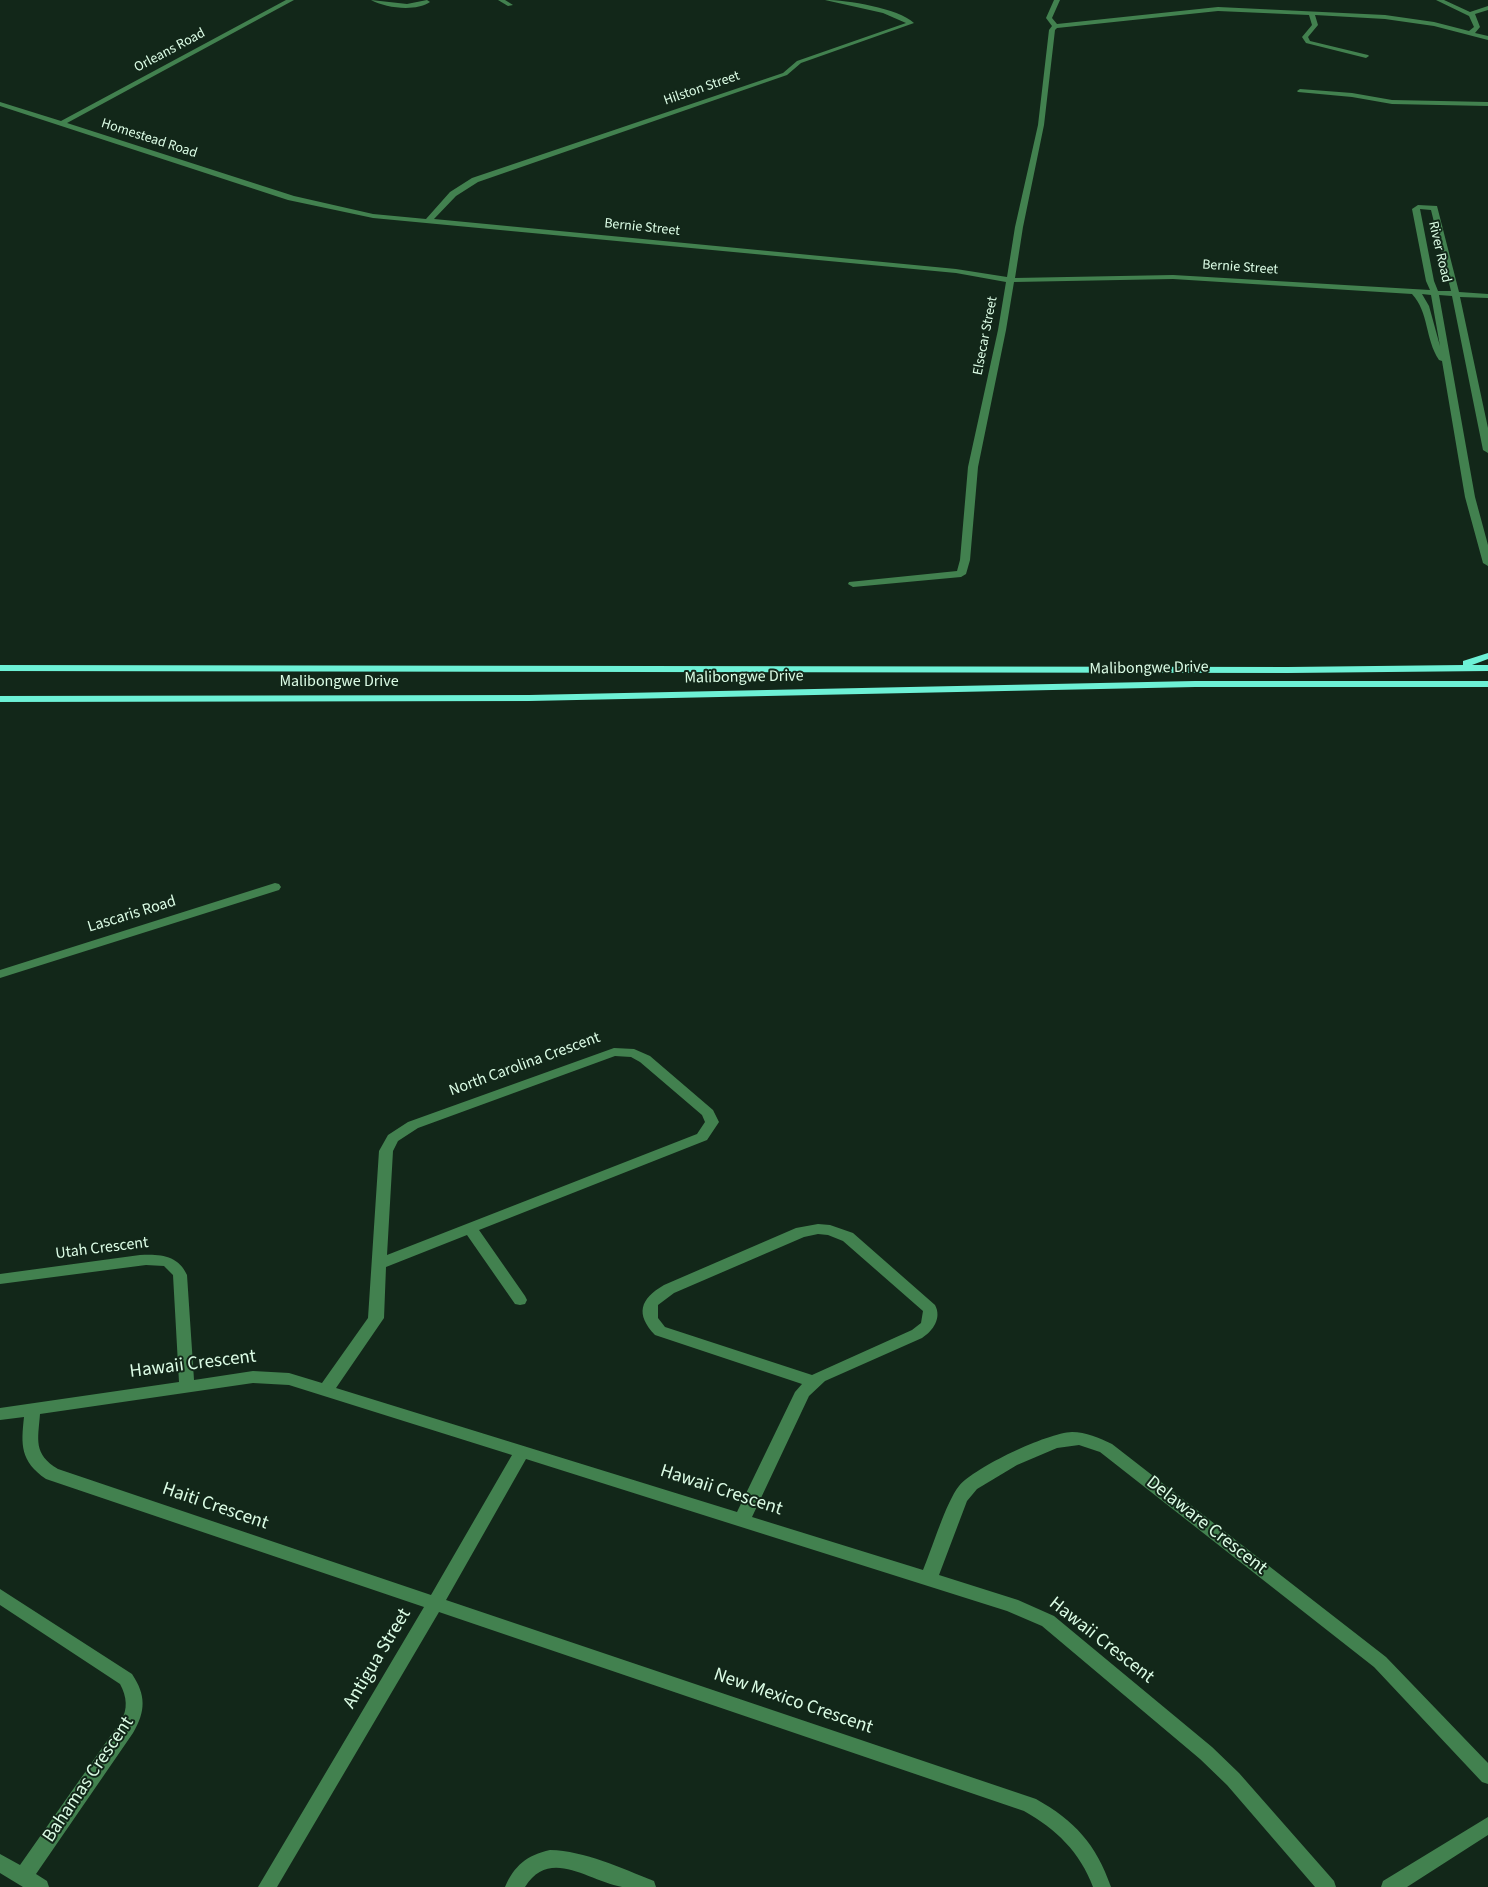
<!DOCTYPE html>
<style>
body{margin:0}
canvas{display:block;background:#122719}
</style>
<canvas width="1488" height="1887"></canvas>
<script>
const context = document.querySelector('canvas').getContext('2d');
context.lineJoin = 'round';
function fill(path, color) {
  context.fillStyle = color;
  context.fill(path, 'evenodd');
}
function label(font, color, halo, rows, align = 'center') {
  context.font = font + ' "Source Sans 3",sans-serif';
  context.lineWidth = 4;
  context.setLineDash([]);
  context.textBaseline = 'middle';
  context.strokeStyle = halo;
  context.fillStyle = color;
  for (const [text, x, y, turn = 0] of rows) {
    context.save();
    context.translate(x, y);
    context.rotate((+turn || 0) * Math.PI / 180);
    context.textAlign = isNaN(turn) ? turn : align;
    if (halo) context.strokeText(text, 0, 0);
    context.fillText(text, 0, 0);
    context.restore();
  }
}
fill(new Path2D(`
 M286,0h8l-227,123 227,73 79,18 53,5 24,-27 22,-14 311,-105 14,-12 109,-38 -23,-10 -58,-13c22,0 73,8 89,23l-113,40 -14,12 -309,107 -22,14 -22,23 522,50 51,8 8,-50 23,-102 11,-95 3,-4 -6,-8 8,-18h6l-8,18 5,6 161,-17 167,8 49,7 35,9 5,-4 -5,-11 -33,-16h8l26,12 18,-6v4l-13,4 5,13 -5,6 13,3v4l-54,-14 -49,-7 -70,-4 3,10 -10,12 2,4 58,14 1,1 -3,2 -60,-15 -4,-6 10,-12 -3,-10 -91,-4 -161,17 -2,2 -11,95 -21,102 -8,51 158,-3 257,15 -4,-9 -14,-72 6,-4 19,1 22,86 29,2v4l-28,-1 28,131v25l-5,-3 -31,-154 -13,-1 36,202 13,48v21l-5,-3 -18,-66 -23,-136 -3,-1c-14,-21 -10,-48 -27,-66l-239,-15 -159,3 -8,48 -28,137 -8,93 -4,14 -5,3 -108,10 -5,-3 1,-2 108,-11 3,-11 8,-93 30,-137 8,-48 -50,-9 -583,-55 -85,-18 -288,-94v-4l61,19zM1420,209l11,1 20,81h-13l-4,-10zM1422,294l9,1 9,51 -11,-40z
 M371,0l36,4 20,-4 3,2c-15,10 -44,6 -59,-2z
 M498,0h7l8,5 -5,1z
 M1300,89l52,4 40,7 96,2v4l-96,-2 -40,-7 -54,-5 -1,-1z
 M275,883l4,1 2,3 -2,3 -279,88v-8z
 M614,1048l20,1 16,7 63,54 6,12 -12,18 -228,90 46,66 2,4 -2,4 -5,1 -5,-1 -48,-69 -81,32 -2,51 -48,70 401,124 58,-120 7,-8 -147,-49c-20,-21 -15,-36 9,-50l132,-57 22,-4 12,1 23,8 82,72c7,13 -2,26 -13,33l-97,43 -16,15 -57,121 171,53c9,-21 23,-68 36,-84 16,-19 88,-53 113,-54 14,0 27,6 40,12l274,213 102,106v21l-6,-2 -108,-115 -274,-215 -21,-7 -22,3 -40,17 -40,24 -10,12 -28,74 79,25 36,16 158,131 27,26 95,108 2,6h-21l-88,-102 -27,-26 -158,-133 -35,-15 -481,-152 -80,141 590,199c39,22 60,45 75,88h-18c-13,-35 -37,-58 -69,-76l-585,-199 -162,275h-19l166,-280 -378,-128c-26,-18 -25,-34 -22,-62l-24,3v-12l179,-26 -6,-107 -9,-9 -18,-1 -146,19v-10l140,-19c20,-1 38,0 47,20l7,105 59,-9 36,2 33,10 46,-65 11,-167 9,-16 20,-13zM615,1056l16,1 9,5 62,53 3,7 -8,12 -310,121 6,-104 5,-10 20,-13zM818,1234l10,1 15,6 80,70 -2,12 -9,7 -100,45 -147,-48 -7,-9v-13l16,-12 130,-56zM253,1383l36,2 223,70 -81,140 -373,-126c-25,-15 -20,-29 -18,-55z
 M0,1589l132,85c14,21 14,37 1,59l-97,141 11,7 2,6h-26l-23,-14v-19l20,11 101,-144c7,-12 6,-24 -1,-37l-120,-79z
 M1488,1817v18l-81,52h-26l2,-6z
 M550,1850c35,1 71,18 104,31l2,6c-11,0 -23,0 -34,0 -34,-6 -72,-40 -97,0h-20c9,-21 22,-32 45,-37z`), '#42814f');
fill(new Path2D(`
 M1488,653v6l-16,6h16v6l-200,2 -1288,-2v-6l1288,2 175,-2v-4z
 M1195,681h293v6h-293l-666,14 -529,1v-6l529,-1z`), '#6df1d6');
label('14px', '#dbfce5', '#122719', [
 ["Orleans Road",170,51,-28],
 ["Hilston Street",702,89,-19],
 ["Homestead Road",149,139,18],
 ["Bernie Street",642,228,6],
 ["River Road",1439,252,77],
 ["Bernie Street",1240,268,4],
 ["Elsecar Street",986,336,-79]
]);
label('16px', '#dbfce5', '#122719', [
 ["Malibongwe Drive",1149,669,-1],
 ["Malibongwe Drive",744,678,-1],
 ["Malibongwe Drive",339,682],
 ["Lascaris Road",132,915,-17],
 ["North Carolina Crescent",525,1065,-20],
 ["Utah Crescent",102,1249,-7]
]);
label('19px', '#dbfce5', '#122719', [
 ["Hawaii Crescent",193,1365,-7],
 ["Hawaii Crescent",721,1491,18],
 ["Haiti Crescent",215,1507,19],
 ["Delaware Crescent",1206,1526,38],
 ["Hawaii Crescent",1101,1641,38],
 ["Antigua Street",378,1659,-59],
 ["New Mexico Crescent",793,1702,19],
 ["Bahamas Crescent",89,1780,-56]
]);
</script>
